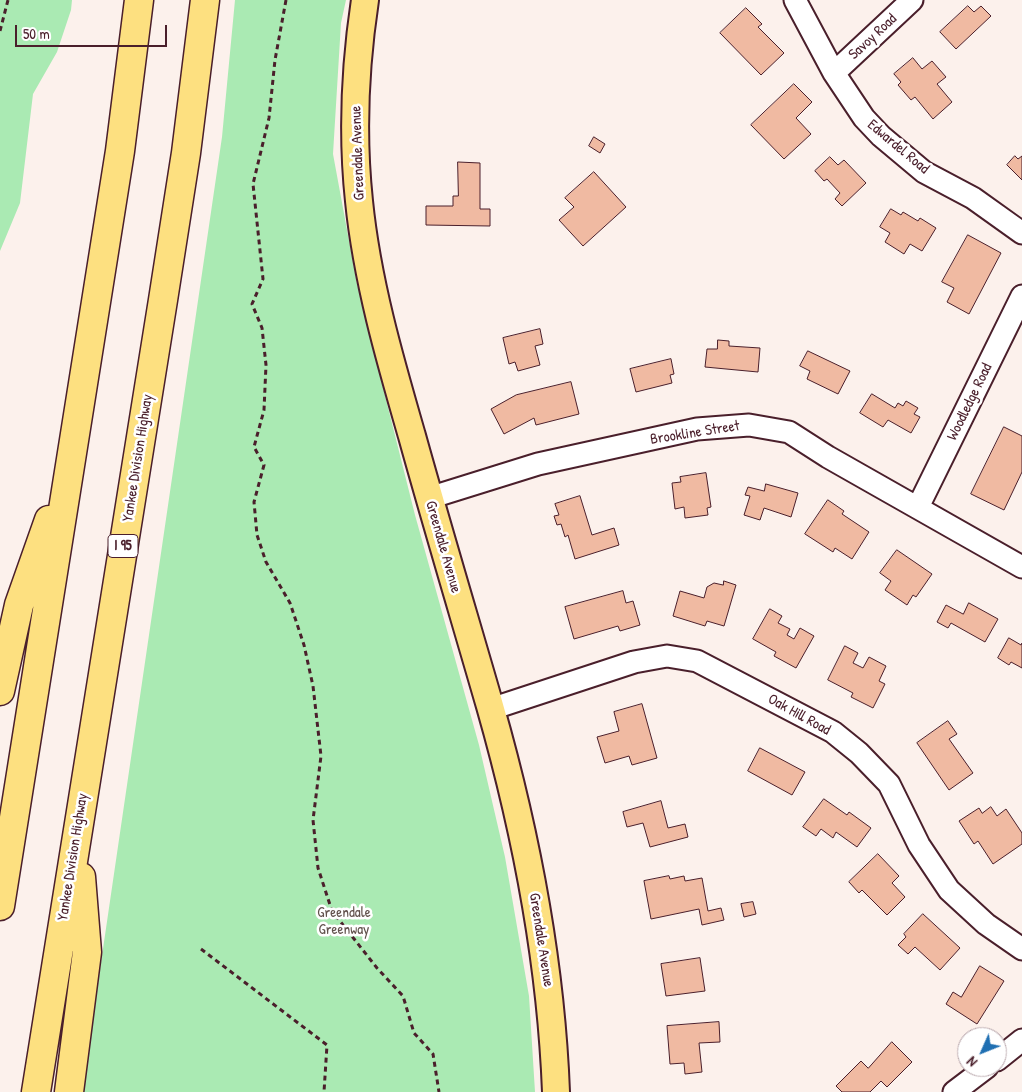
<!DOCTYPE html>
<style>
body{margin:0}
#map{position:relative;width:1022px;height:1092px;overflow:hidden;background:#fcf1ec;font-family:"Patrick Hand",sans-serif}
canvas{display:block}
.north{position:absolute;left:957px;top:1027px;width:50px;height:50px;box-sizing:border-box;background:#fff;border:1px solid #b7a5aa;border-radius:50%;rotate:226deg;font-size:14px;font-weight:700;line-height:20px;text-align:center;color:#4a1f2b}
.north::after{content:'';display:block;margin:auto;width:18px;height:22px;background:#1f6fb2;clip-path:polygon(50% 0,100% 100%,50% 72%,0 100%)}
.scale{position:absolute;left:15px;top:25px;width:152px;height:22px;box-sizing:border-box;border:2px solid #4a1f2b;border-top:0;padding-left:6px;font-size:15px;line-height:18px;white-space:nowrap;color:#4a1f2b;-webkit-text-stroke:4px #fff;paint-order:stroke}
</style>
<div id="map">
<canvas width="1022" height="1092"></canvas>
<div class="north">N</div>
<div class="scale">50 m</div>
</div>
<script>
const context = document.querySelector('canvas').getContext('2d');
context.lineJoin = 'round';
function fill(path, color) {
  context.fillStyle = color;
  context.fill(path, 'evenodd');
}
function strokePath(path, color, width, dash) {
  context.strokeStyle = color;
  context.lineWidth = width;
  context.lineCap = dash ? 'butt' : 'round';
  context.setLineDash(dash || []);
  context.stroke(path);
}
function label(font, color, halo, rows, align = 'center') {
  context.font = font + ' "Patrick Hand",sans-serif';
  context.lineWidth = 5;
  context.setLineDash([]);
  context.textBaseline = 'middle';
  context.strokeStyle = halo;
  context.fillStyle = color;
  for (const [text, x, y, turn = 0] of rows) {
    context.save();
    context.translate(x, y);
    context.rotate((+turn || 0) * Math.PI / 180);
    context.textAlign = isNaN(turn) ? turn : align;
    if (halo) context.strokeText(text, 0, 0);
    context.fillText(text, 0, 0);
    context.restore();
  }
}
fill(new Path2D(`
 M0,0h72l-1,10 -14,42 -24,42 -13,109 -20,48z
 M235,0h111l-5,23 -8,131 24,130 58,231 64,230 26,112 24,139 6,96h-453l140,-955z`), '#aaeab3');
const building = new Path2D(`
 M968,6l6,6 7,-6 10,10 -35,33 -16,-17z
 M746,8l16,16 -4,3 26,26 -23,22 -41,-42z
 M913,58l9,11 10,-8 14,16 -9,7 15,18 -19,17 -18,-22 -4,3 -13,-15 3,-3 -7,-8z
 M794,84l18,18 -16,16 15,16 -27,25 -33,-34z
 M594,137l11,7 -5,9 -11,-7z
 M1015,156l3,3 4,-3v24l-15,-15z
 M830,157l8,8 6,-5 22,23 -24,23 -7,-7 5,-6 -13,-14 -3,2 -9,-10z
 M458,162l22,1v46h10v17l-64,-1v-19h27v-10h5z
 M594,172l32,35 -43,39 -24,-26 15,-13 -9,-9z
 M891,209l10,6 2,-3 15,9 2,-3 16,10 -14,23 -12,-7 -6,10 -19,-12 5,-9 -10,-6z
 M968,235l33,18 -32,61 -22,-12 7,-14 -12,-6z
 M540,329l3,15 -8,2 5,19 -22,6 -3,-9 -6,2 -6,-26z
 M718,340l11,1v5l31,2 -2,24 -53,-5 2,-18h10z
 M808,351l42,20 -12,23 -31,-15 3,-8 -10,-5z
 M671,359l3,15 -4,1 2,8 -36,9 -6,-23z
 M571,382l8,32 -43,11 -2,-7 -30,16 -13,-25 25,-14z
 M872,394l23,14 3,-5 5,3 3,-5 12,7 -4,6 6,3 -9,16 -23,-13 -5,7 -23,-14z
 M1004,427l18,9v36l-18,38 -33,-16z
 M706,473l5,34 -4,1 1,7 -23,3 -1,-11 -9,2 -3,-26 9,-1 -1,-5z
 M766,484l32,9 -7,24 -27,-9 -4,12 -16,-5 6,-19 -5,-1 3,-8 16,4z
 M580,496l12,39 22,-7 5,17 -44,14 -7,-24 -3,2 -4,-13 -4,1 -3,-9 5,-1 -4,-11z
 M828,500l16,11 -2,3 27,18 -17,27 -17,-11 -2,4 -28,-18z
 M897,550l35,24 -16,23 -3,-2 -6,10 -22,-15 6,-9 -11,-8z
 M724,581l12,4 -12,41 -17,-5 -2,5 -32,-10 7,-25 24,7 3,-11 7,-4 9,2z
 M623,591l3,12 7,-2 7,24 -20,6 -2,-5 -44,13 -9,-32z
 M969,603l29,16 -13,23 -34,-19 -3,5 -11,-6 9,-17 17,9z
 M770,609l12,7 -4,7 12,6 -3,6 7,4 6,-11 14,8 -18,32 -22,-12 2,-4 -23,-13z
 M1009,638l12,7 1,-2v25l-11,-6 -2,3 -11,-7z
 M845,646l13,7 -5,10 10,5 6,-11 17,9 -7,15 6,3 -12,24 -22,-11 2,-4 -25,-13z
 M642,704l15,54 -25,7 -3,-9 -24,7 -8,-26 22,-6 -5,-19z
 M948,721l9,13 -8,5 24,34 -24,17 -32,-47z
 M760,748l45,24 -13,23 -44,-24z
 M824,799l23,16 2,-3 22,16 -14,19 -21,-15 -3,6 -12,-9 -5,7 -13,-9z
 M661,801l7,27 17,-4 3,13 -38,10 -7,-24 -16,4 -4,-15z
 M991,807l6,9 9,-7 16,24v11l-29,20 -15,-23 -4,3 -15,-23 20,-13 3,5z
 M878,854l21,22 -7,7 13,14 -18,18 -25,-25 -3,3 -10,-11z
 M669,876l1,3 14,-3 1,5 17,-3 6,33 13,-3 3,12 -22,5 -3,-16 -48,10 -7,-38z
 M753,902l3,12 -12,3 -3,-13z
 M923,914l37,34 -20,22 -25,-23 -7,7 -10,-9 8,-8 -2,-3z
 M700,958l5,33 -39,5 -5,-32z
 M980,966l24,15 -27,43 -31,-20 7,-12 8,5z
 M719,1022l1,20 -21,1 3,29 -17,2 -1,-11 -14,1 -3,-38z
 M892,1042l20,20 -25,25 -6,-6 -11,11h-28l-6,-6 25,-25 7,7z`);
fill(building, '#f0baa2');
strokePath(building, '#4a1f2b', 1);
const minor = new Path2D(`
 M795,0l39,73 30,45 17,18 43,36 49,26 49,35
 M834,73l78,-73
 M429,498l109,-34 159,-35 52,-4 40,7 39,25 194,110
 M918,507l104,-211
 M491,709l143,-47 33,-6 30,5 136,71 26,21 30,31 30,61 30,45 37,34 36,25
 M997,1060l25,-20
 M954,1092l33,-25`);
const major = new Path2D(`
 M365,0c-10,66 -13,135 -6,201 8,80 31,159 53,235 25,90 52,180 78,270 36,126 61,255 66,386`);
const highway = new Path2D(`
 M0,691l19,-86 30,-85
 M0,906l120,-755 19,-151
 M36,1092l127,-792 23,-147 19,-153
 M69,1092l18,-140 -6,-75`);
strokePath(minor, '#4a1f2b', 25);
strokePath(major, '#4a1f2b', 30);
strokePath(highway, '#4a1f2b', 31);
strokePath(new Path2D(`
 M286,0l-11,60 -6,58 -16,66 10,95 -11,25 10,24 4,37 -2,45 -10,37 10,18 -10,37 3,33 9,27 24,41 14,42 9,41 8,70 -8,64 5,48 14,43 45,57 26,28 11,37 19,21 6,38
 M0,31l8,-31
 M201,949l126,96 -3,47`), '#4a1f2b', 3, [5, 4]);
strokePath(minor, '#fff', 21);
strokePath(major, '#fde080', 26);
strokePath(highway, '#fde080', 28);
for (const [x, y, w] of [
 [123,546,30]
]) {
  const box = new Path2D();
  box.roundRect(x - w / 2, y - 11.5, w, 23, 4);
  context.fillStyle = '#fff';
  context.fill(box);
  strokePath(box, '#4a1f2b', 1);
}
label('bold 14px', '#4a1f2b', null, [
 ["I 95",123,546]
]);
label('15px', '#4a1f2b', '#fff', [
 ["Savoy Road",873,37,-43],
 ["Edwardel Road",898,147,40],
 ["Greendale Avenue",358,153,-92],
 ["Woodledge Road",970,402,-64],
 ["Brookline Street",695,433,-9],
 ["Yankee Division Highway",138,458,-81],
 ["Greendale Avenue",443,547,74],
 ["Oak Hill Road",799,715,29],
 ["Yankee Division Highway",73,857,-81],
 ["Greendale Avenue",541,940,81]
]);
label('15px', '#62524d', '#fff', [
 ["Greendale",344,913],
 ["Greenway",344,930]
]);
</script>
